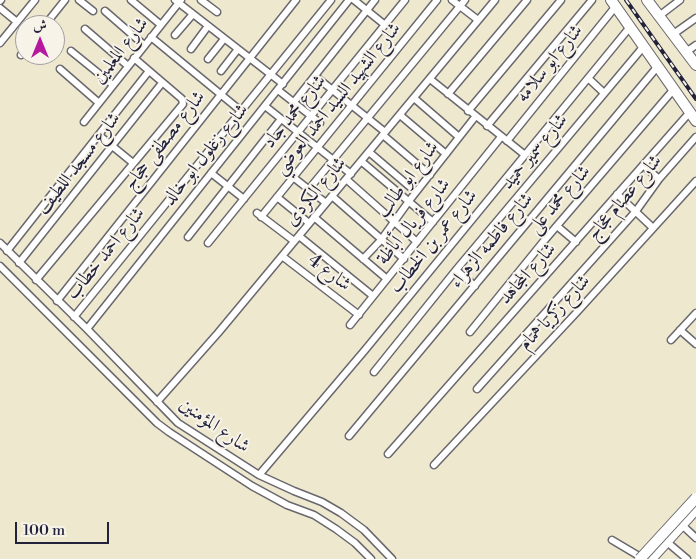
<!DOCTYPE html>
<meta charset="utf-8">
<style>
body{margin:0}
#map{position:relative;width:696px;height:559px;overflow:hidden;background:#eee8ce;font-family:"Libre Bodoni",Amiri,serif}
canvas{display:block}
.north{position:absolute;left:15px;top:15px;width:50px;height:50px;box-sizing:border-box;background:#f7f3e8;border:1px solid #a29fa3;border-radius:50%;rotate:0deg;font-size:14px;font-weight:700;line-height:20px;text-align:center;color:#22223b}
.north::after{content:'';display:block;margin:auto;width:18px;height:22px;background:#b5179e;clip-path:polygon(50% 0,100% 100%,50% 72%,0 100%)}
.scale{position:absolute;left:15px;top:522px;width:94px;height:22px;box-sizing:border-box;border:2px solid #22223b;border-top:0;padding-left:6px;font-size:15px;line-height:18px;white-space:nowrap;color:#22223b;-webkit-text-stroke:4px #f7f3e8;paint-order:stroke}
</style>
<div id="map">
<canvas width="696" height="559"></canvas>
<div class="north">ش</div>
<div class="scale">100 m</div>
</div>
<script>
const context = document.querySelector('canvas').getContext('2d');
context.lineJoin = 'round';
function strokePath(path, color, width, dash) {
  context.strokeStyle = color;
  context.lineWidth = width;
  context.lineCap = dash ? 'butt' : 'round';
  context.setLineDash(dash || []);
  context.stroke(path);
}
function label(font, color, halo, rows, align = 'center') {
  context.font = font + ' "Libre Bodoni",Amiri,serif';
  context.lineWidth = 4;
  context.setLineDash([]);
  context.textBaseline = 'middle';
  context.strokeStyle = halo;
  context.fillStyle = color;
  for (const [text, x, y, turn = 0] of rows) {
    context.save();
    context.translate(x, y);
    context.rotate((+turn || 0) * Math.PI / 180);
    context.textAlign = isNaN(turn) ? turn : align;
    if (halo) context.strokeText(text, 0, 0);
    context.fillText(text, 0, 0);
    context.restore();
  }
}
const minor = new Path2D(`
 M79,0l14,11
 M131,0l30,25
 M175,0l108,84
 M201,0l16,12
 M354,0l31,25
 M452,0l26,20
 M0,1l1,-1
 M0,8l17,14
 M105,11l39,34
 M659,16l21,-16
 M45,25l20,-25
 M85,29l43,37
 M175,35l18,-21
 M672,35l24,-17
 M151,37l90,74
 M0,43l35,-43
 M191,49l17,-23
 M71,51l42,34
 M686,52l10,-7
 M21,55l4,-6
 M208,59l16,-20
 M60,69l39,34
 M221,71l17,-22
 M315,76l70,56
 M588,78l16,15
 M430,79l95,76
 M278,90l42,33
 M448,94l79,-94
 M414,98l45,39
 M294,102l81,-102
 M265,106l86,68
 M468,111l93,-111
 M400,115l46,39
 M84,122l97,-122
 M487,126l105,-126
 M383,135l47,40
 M100,136l33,27
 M507,141l109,-135
 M369,152l47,40
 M361,161l72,61
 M643,165l16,14
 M211,173l33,26
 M293,177l33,26
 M346,179l71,63
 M309,189l156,-189
 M617,194l36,34
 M332,196l72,63
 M277,197l32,26
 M257,213l37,28
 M261,217l176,-217
 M314,217l73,62
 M557,226l19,16
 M299,236l74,60
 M188,237l93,-118
 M0,243l87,86 91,94 81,52 35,16 28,11 19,11 23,17 28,29
 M208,243l197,-243
 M7,251l142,-180
 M282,256l77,59
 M363,259l18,-19 28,-39 66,-84
 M19,263l143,-180
 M0,266l157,157 12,9 83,54 35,19 27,10 22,14 19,14 16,16
 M456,270l19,16
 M36,280l147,-176 -1,-5 -48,-41
 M57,301l239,-301
 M74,317l257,-317
 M350,325l151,-188
 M87,329l262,-329
 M680,330l16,14
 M470,332l73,-90 131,-153
 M671,340l25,-27
 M374,372l82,-102 188,-224
 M477,389l159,-178 23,-32 37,-42
 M157,402l61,-69 277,-333
 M349,436l309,-370
 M388,454l302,-342
 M434,465l143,-153 119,-131
 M259,475l106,-125 265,-323
 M682,525l14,13
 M612,540l27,16
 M667,542l20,17`);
const primary = new Path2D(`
 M611,0l85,121
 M647,0l49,65`);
const trunk = new Path2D(`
 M651,559l45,-50`);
strokePath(minor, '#69676e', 9);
strokePath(primary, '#69676e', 12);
strokePath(trunk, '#69676e', 12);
strokePath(minor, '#fff', 6);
strokePath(primary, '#fff', 10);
strokePath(trunk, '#fff', 10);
const rail = new Path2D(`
 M626,0l70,99`);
strokePath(rail, '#22223b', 4);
strokePath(rail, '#f7f3e8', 2, [5.5]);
const trunkBridge = new Path2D(`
 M640,559l56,-61`);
strokePath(trunkBridge, '#69676e', 12, []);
strokePath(trunkBridge, '#fff', 10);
label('19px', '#22223b', '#f7f3e8', [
 ["شارع المعلمين",121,51,-52],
 ["شارع ابو سلامه",550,64,-51],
 ["شارع الشهيد السيد احمد العوضي",338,99,-51],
 ["شارع محمد جاد",295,112,-51],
 ["شارع مصطفى حجاج",165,141,-52],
 ["شارع سمير حميد",535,152,-50],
 ["شارع زغلول ابو خالد",206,155,-51],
 ["شارع مسجد اللطيف",79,164,-52],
 ["شارع ابو طالب",408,180,-53],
 ["شارع الكردى",316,192,-50],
 ["شارع عصام عجاج",625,198,-50],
 ["شارع محمد على",560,200,-49],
 ["شارع فريال أباظة",414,222,-51],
 ["شارع فاطمه الزهراء",492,241,-50],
 ["شارع عمر بن الخطاب",434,242,-51],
 ["شارع احمد خطاب",106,254,-51],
 ["شارع 4",329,273,37],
 ["شارع المجاهد",528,274,-48],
 ["شارع زكريا همام",555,313,-47],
 ["شارع المؤمنين",214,426,35]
]);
</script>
